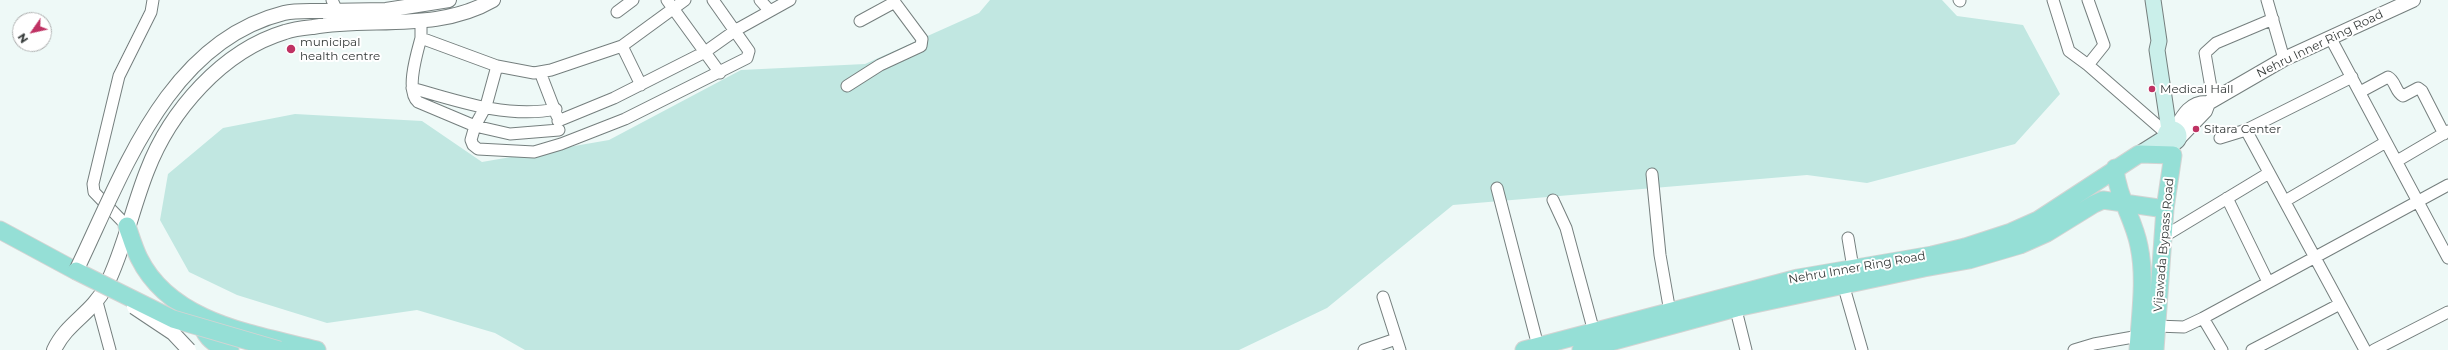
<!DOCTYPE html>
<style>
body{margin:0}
#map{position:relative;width:2448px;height:350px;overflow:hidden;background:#eef9f7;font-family:Montserrat,sans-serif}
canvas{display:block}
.north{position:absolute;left:12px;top:12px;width:40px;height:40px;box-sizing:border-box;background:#fff;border:1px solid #aeb0b0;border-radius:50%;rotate:236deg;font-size:11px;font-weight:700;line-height:16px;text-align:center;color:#353a39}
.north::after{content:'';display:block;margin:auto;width:14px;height:18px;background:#bf3263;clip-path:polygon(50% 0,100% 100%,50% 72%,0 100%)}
</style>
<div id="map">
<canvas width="2448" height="350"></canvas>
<div class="north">N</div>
</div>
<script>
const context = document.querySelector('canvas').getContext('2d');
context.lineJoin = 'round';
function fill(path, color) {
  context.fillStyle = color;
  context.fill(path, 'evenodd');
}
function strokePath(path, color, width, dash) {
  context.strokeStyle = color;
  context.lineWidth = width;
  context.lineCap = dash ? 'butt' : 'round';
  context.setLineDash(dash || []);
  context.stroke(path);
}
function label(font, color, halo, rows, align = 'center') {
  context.font = font + ' Montserrat,sans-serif';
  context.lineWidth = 4;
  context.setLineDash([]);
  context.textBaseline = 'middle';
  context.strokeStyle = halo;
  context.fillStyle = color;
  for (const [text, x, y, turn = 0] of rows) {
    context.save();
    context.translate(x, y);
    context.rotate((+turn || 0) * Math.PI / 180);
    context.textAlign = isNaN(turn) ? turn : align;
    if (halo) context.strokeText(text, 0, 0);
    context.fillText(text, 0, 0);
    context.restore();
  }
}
fill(new Path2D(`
 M990,0h952l15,16 66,9 37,69 -45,50 -148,39 -60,-8 -354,30 -126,103 -88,42h-714l-30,-17 -78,-23 -90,13 -90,-28 -48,-23 -29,-52 8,-46 55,-46 72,-14 127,7 60,41 127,-22 132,-70 124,-6 114,-51z`), '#c1e7e1');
const minor = new Path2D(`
 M332,0l5,11
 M667,0l53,73
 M760,0l9,10
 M1959,0l1,1
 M2053,0l16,51 19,14
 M2088,0l16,45 -16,20 78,68
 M2267,0l17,59
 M617,12l16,-12
 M421,20v18l76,28 37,7 17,-3 71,-24 63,-46
 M860,21l35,-19
 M2330,37l118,221
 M421,38c-4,15 -16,53 -3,64l57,24 35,8 49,-4
 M622,46l19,39
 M497,66l-11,40 -11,20 -4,14 2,5 5,4 56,3 27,-8 64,-25 122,-61 2,-7 -36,-51
 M540,72l17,44
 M847,86l33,-21 41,-19 1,-7 -29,-39
 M412,88c45,13 97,31 144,21
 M2360,92l28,-15c8,4 7,15 15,19l15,-8 4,3 22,43
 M2213,99l-8,-46 11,-10 57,-24
 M558,121l56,-23 91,-46 31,-22 54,-30
 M2246,130l119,220
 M2220,138l26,-8 106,-53
 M2397,161l51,-30
 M1652,174l8,81 10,57
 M1497,188l41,158
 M2227,198l41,84
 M1553,200l13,28 28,104
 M2285,201l101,-59
 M127,226l-33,-34 -1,-8 26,-108 32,-64 2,-12
 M2163,237l106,-64
 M1848,238l5,30
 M1843,284l19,66
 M1383,297l17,53
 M97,302l13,48
 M1734,302l12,48
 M2203,318l245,-133
 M2156,326l28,1 19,-9 19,32
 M1364,350l32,-11
 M2074,350l20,-6 45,-8
 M2252,350l88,-46
 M2374,350l74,-38`);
const tertiary = new Path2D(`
 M323,11l63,-1 63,-10
 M2175,130c8,-14 15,-28 33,-27l76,-44 129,-59
 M2178,139l27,-28 3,-8
 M54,350c13,-28 38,-36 52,-64 18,-36 26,-77 41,-115 23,-60 75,-120 138,-139 9,-3 19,-4 28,-5 59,-10 125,5 180,-27`);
const secondary = new Path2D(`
 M2153,0l6,41 -2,9 12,80
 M2165 136a7 7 0 1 1 14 0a7 7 0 1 1-14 0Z
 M2139,154l27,-17`);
const primary = new Path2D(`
 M2115,168c2,28 19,51 24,78 7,33 1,70 -1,104
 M127,226c4,11 7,22 12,32 32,65 115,76 178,92
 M0,230l76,41
 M199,316c4,19 12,28 31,34
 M1524,350l274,-72 134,-23 33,-8 46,-15 27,-12 101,-66 34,1 -8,54 -10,141
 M1581,350l155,-42 188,-40 45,-8 51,-15 27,-12 47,-29 9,-4 62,9`);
strokePath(minor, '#757f7e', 13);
strokePath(tertiary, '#757f7e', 16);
strokePath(secondary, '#757f7e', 17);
strokePath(primary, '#d3d4d3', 19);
strokePath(minor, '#fff', 11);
strokePath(tertiary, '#fff', 14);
strokePath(secondary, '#caefea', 15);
strokePath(primary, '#95dfd6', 17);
const tertiaryBridge = new Path2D(`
 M76,271c47,-97 91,-229 208,-258 12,-3 26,-2 39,-2
 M134,307l39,26 16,17`);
const primaryBridge = new Path2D(`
 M76,271l97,48 106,31`);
strokePath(tertiaryBridge, '#757f7e', 16, []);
strokePath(primaryBridge, '#d3d4d3', 19, []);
strokePath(tertiaryBridge, '#fff', 14);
strokePath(primaryBridge, '#95dfd6', 17);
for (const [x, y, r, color] of [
 [291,49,5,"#bf3263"],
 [2152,89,4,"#bf3263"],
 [2196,129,4,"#bf3263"]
]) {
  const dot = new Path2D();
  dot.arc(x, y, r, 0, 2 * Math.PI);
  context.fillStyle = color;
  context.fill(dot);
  strokePath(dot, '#fff', 1.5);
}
label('12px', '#353a39', '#fff', [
 ["municipal",300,42],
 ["health centre",300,56],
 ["Medical Hall",2160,89],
 ["Sitara Center",2204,129]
], 'left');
label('12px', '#353a39', '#fff', [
 ["Nehru Inner Ring Road",2320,44,-26],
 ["Vijawada Bypass Road",2164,245,-85],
 ["Nehru Inner Ring Road",1857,268,-10]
]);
</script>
